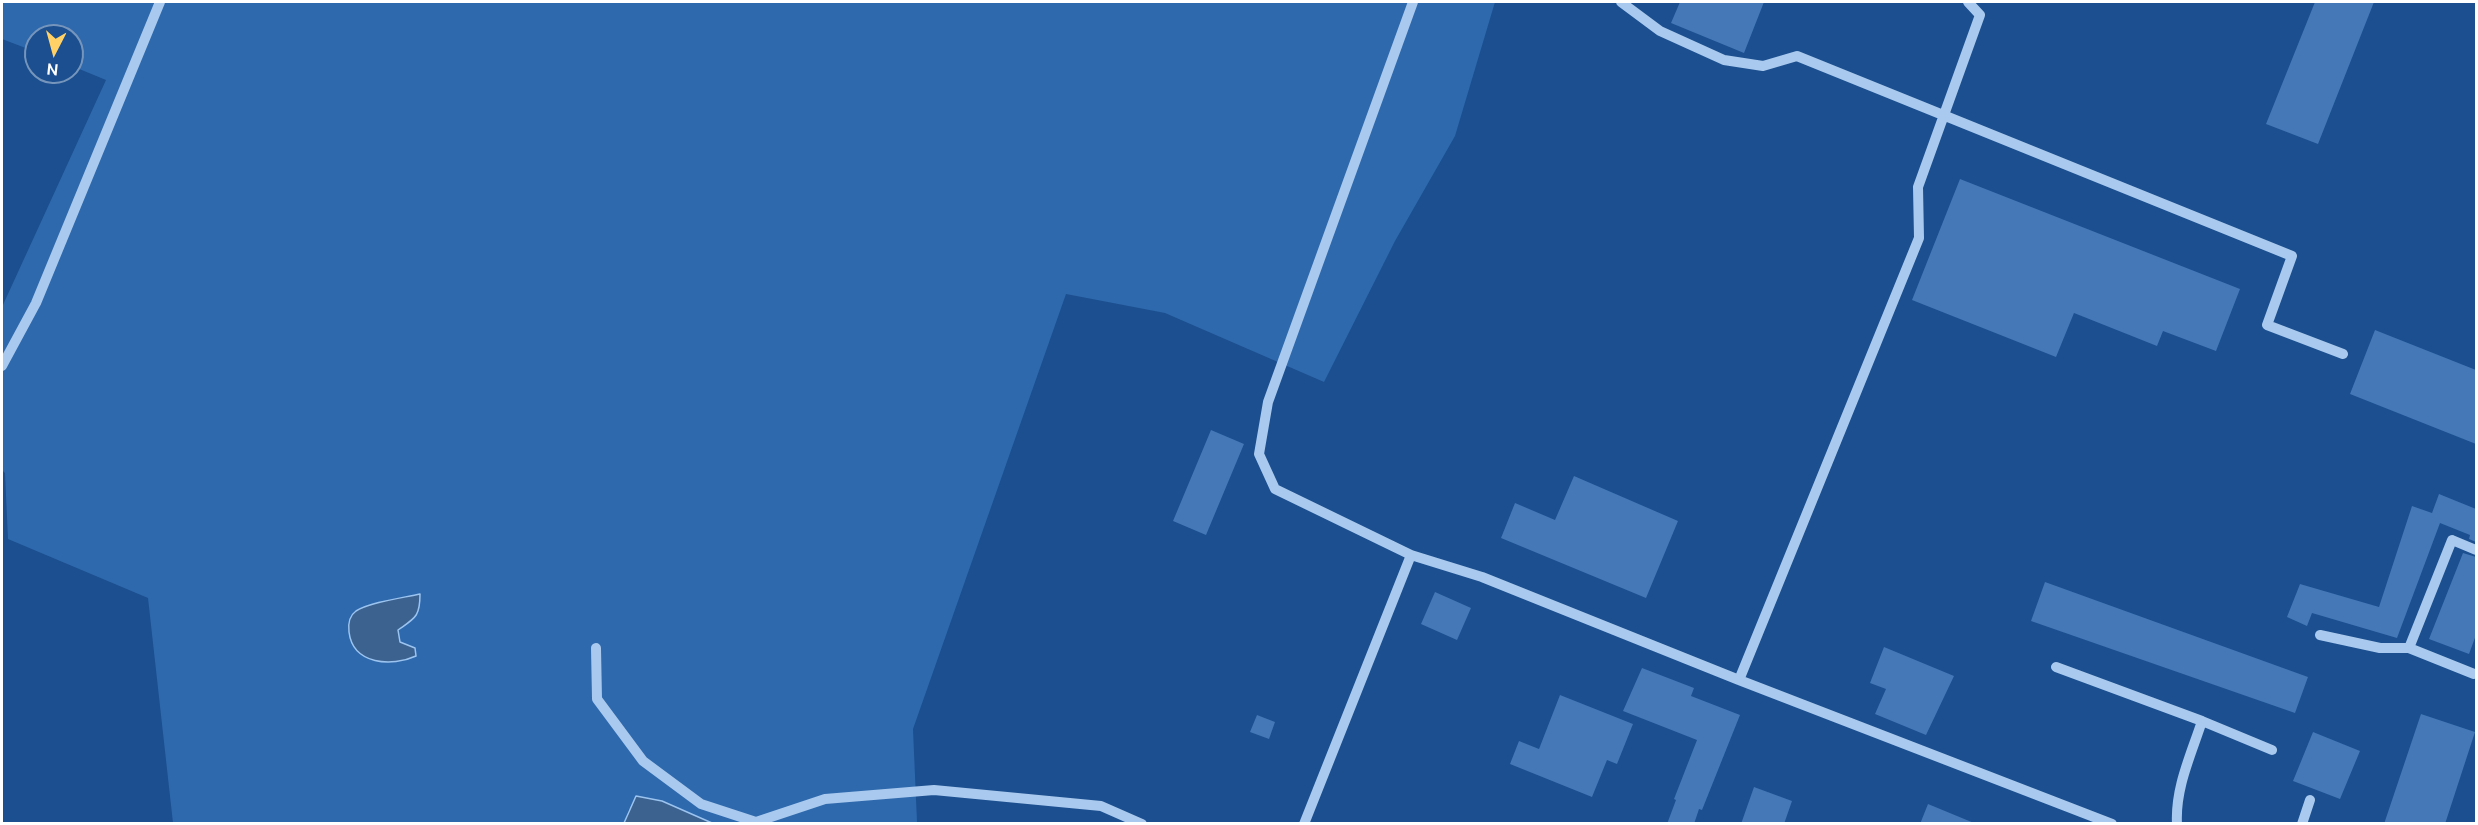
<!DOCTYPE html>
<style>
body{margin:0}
#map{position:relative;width:2478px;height:825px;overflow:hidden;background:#1b4f8f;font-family:Ubuntu,sans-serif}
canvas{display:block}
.frame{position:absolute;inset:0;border:3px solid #fff;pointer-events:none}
.north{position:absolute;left:24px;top:24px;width:60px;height:60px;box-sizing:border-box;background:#1b4f8f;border:2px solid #7695bc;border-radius:50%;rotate:186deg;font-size:16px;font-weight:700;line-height:24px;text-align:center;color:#fff}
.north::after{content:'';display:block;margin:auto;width:21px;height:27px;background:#ffd166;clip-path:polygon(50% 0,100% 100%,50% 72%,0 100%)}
</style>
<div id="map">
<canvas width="2478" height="825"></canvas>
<div class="frame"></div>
<div class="north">N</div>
</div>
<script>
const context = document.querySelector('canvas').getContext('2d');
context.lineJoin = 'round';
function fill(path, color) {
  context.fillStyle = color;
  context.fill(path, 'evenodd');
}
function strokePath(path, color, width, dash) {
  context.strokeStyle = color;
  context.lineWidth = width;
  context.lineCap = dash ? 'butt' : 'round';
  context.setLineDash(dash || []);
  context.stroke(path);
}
fill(new Path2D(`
 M2,2h1493l-40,134 -60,105 -71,141 -159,-69 -99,-19 -153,435 4,93 14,2 -219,-1 -50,-22 -33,8 -5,14h-451l-25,-225 -140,-59 -3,-66 -3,-3v-163l104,-227 -34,-14v-30h-36v16l-34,-13z`), '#2e69ad');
const water = new Path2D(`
 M420,594c0,23 -5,24 -22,36l2,12 15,6 1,8c-24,11 -63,9 -67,-24 -1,-8 0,-16 7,-21 15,-9 46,-13 64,-17z
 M636,796l26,5 50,22h-88z`);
fill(water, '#3c6290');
strokePath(water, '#9cc4f0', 1.5);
fill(new Path2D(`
 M1680,2h84l-20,51 -73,-30z
 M2315,2h59l-56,142 -52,-20z
 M1960,179l280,110 -24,62 -53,-20 -6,15 -83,-33 -18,44 -144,-57z
 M2375,330l101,40v74l-126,-50z
 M1211,430l33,14 -38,91 -33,-14z
 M1574,476l104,45 -32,77 -145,-60 14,-35 40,17z
 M2439,494l37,15v33l-7,-3 1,-4 -30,-12 -43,115 -85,-25 -5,13 -20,-9 13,-33 79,23 33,-101 20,7z
 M2463,553l13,4v78l-7,19 -40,-15z
 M2045,582l263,95 -13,36 -264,-92z
 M1435,592l36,16 -14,32 -36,-16z
 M1884,647l70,29 -28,59 -51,-21 11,-25 -16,-6z
 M1642,668l52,20 -3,8 49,19 -38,95 -3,-1 -5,15h-27l9,-24 -2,-1 23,-59 -74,-29z
 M1560,695l73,29 -16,40 -10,-4 -15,37 -82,-33 9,-23 20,8z
 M2421,714l54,18 -30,92h-61z
 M1257,715l18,7 -6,17 -19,-7z
 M2313,732l47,19 -20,48 -47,-18z
 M1754,787l38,14 -8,23h-43z
 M1928,804l46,19v1h-54z`), '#4478b7');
strokePath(new Path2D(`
 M1413,2l-145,400 -9,52 16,35 136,66 71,22 257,103 373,144
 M1621,2l39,29 64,29 39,6 34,-10 495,200 -25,69 76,29
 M2,366l34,-63 124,-301
 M2320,635l60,13h29l43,-108 24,10
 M596,648l1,51 46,62 58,43 55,18 69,-23 109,-9 167,16 41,18
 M2409,648l65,26
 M2056,667l146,54c-11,34 -27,67 -25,103
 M1739,680l180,-442 -1,-51 62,-172 -12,-13
 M2202,721l70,29
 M1304,824l107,-269
 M2302,824l8,-24`), '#a9c9ee', 10);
</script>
